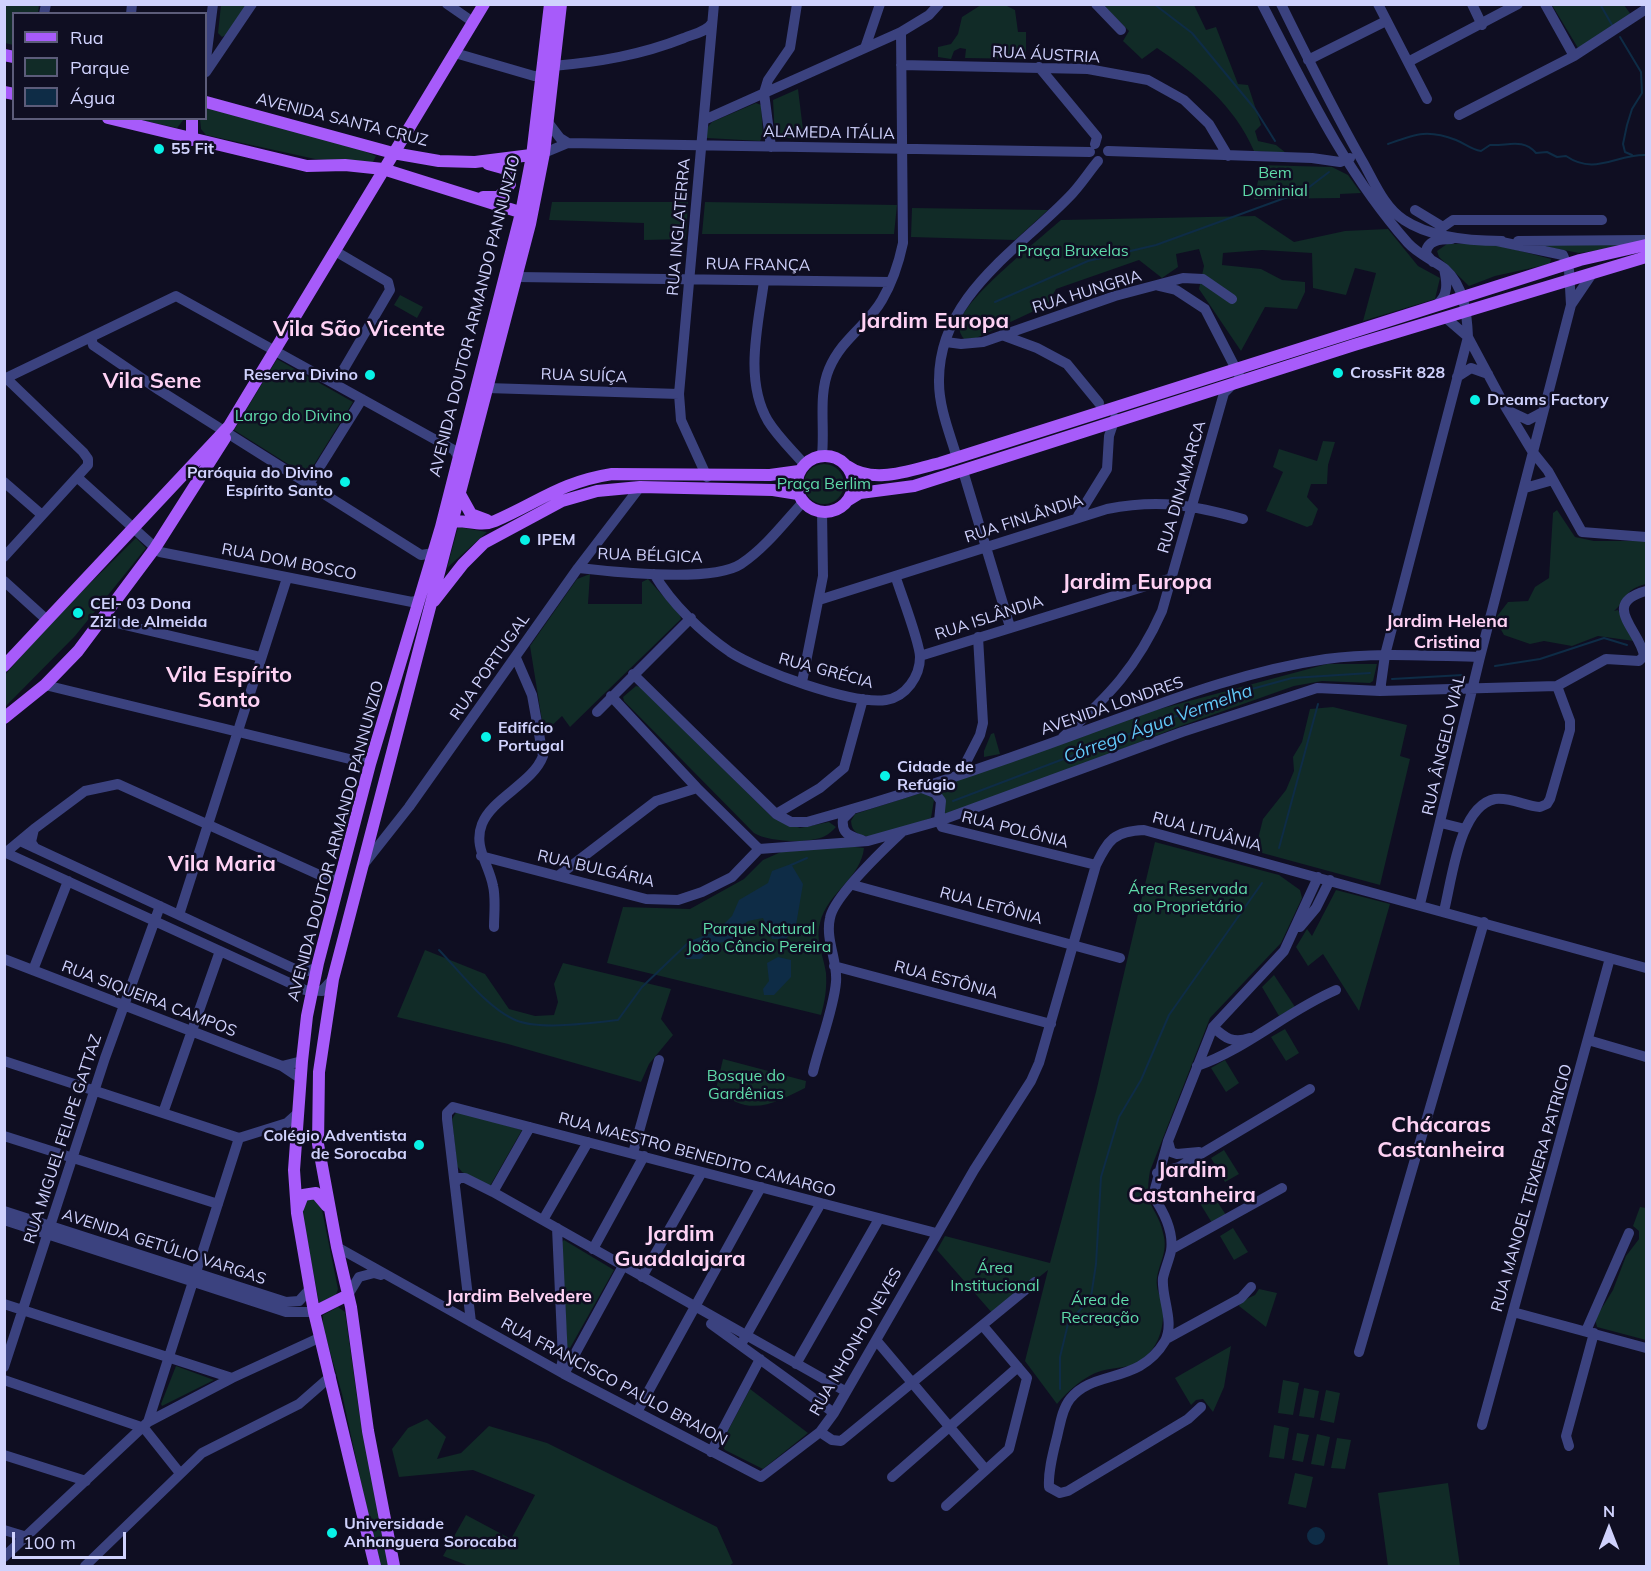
<!DOCTYPE html>
<meta charset="utf-8">
<style>
body{margin:0}
#map{position:relative;width:1651px;height:1571px;overflow:hidden;background:#0f0e22;font-family:Mulish,sans-serif}
canvas{display:block}
.frame{position:absolute;inset:0;border:6px solid #d0d2fd;pointer-events:none}
.legend{position:absolute;left:12px;top:12px;width:195px;height:108px;box-sizing:border-box;background:#0f0e22;border:2px solid #5c5c7a;margin:0;padding:8px 10px;list-style:none;font-size:18px;color:#d0d2fd}
.legend li{display:flex;align-items:center;gap:12px;height:30px}
.legend b{width:30px;border:2px solid #5c5c7a}
.north{position:absolute;left:1579px;top:1499px;width:60px;height:60px;-webkit-text-stroke:4px #0f0e22;paint-order:stroke;rotate:0deg;font-size:16px;font-weight:700;line-height:24px;text-align:center;color:#d0d2fd}
.north::after{content:'';display:block;margin:auto;width:21px;height:27px;background:#d0d2fd;clip-path:polygon(50% 0,100% 100%,50% 72%,0 100%)}
.scale{position:absolute;left:12px;top:1532px;width:114px;height:27px;box-sizing:border-box;border:3px solid #d0d2fd;border-top:0;padding-left:8px;font-size:18px;line-height:21px;white-space:nowrap;color:#d0d2fd;-webkit-text-stroke:4px #0f0e22;paint-order:stroke}
</style>
<div id="map">
<canvas width="1651" height="1571"></canvas>
<div class="frame"></div>
<ul class="legend">
<li><b style="height:8px;background:#a75bfa"></b>Rua</li>
<li><b style="height:16px;background:#112b27"></b>Parque</li>
<li><b style="height:16px;background:#0e2c46"></b>Água</li>
</ul>
<div class="north">N</div>
<div class="scale">100 m</div>
</div>
<script>
const context = document.querySelector('canvas').getContext('2d');
context.lineJoin = 'round';
function fill(path, color) {
  context.fillStyle = color;
  context.fill(path, 'evenodd');
}
function strokePath(path, color, width, dash) {
  context.strokeStyle = color;
  context.lineWidth = width;
  context.lineCap = dash ? 'butt' : 'round';
  context.setLineDash(dash || []);
  context.stroke(path);
}
function label(font, color, halo, rows, align = 'center') {
  context.font = font + ' Mulish,sans-serif';
  context.lineWidth = 5;
  context.setLineDash([]);
  context.textBaseline = 'middle';
  context.strokeStyle = halo;
  context.fillStyle = color;
  for (const [text, x, y, turn = 0] of rows) {
    context.save();
    context.translate(x, y);
    context.rotate((+turn || 0) * Math.PI / 180);
    context.textAlign = isNaN(turn) ? turn : align;
    if (halo) context.strokeText(text, 0, 0);
    context.fillText(text, 0, 0);
    context.restore();
  }
}
fill(new Path2D(`
 M5,4l34,1 -1,8 -24,1 -1,31 -8,-2z
 M221,5h27l-20,29 -6,3 -4,-4z
 M981,5h24l10,5 3,22h8v27l-61,-1 1,-9 -6,-1 -6,3 -3,8 -13,-2v-10l13,-3 7,-10 4,-17z
 M1103,5h91l12,25 10,-3 22,57 10,1 13,40 -6,6 3,10 18,4 10,8 -32,-2c-19,-45 -58,-77 -97,-103l-15,11 -19,-18 6,-10z
 M1552,5h72l8,11 -54,32z
 M798,89l6,49h-29l-2,-38z
 M756,103l5,2 2,30 -3,6 -53,-3v-10l5,-6z
 M211,108l133,35 32,13 -4,8 -57,-5 -109,-24 -5,-6 -1,-10 6,-1v-8z
 M136,119h48l-7,9z
 M1258,165l74,2 16,8 13,18 -21,1v4l-86,1 6,-27z
 M552,202h136l-2,37 -42,1v-17l-95,-3z
 M705,202l192,3 -3,29h-192z
 M912,208l136,2 -33,30 -104,-3z
 M1255,216l39,26 51,-11 43,-2 30,37 22,12 -5,21 -72,22 13,-48 -21,-5 -9,27 -33,-7 -1,-35 -50,-3 -39,3 -1,12 39,4 21,11 23,2v10l-8,17 -32,-2 -24,44 -42,-62 5,-23 -5,-17 -23,5 2,13 -16,11 -23,-18 -83,29 -9,16 -71,33 -12,1c-4,-5 -6,-11 -4,-18 9,-26 77,-80 101,-101z
 M1490,243l61,16 -1,5 -55,12 -26,10 -30,-29 -2,-6 10,-7z
 M1621,244l-2,4 -40,5 -41,-8z
 M400,295l23,12 -6,11 -23,-13z
 M277,359l76,43 -46,74 -73,-46z
 M1323,441l12,1 -7,23 -1,19h-16l-4,13 11,12 -6,16 -5,2 -41,-16 17,-39 -10,-5 6,-18 38,12z
 M804 484a20 20 0 1 1 40 0a20 20 0 1 1-40 0Z
 M1557,510l18,27 19,4h52v43c-22,5 -19,16 -32,27l4,-1 16,31 -36,-5 -26,10 -28,-5 -14,3 -26,-9 -9,-16 13,-17 20,-1 7,-14 14,-9 4,-65z
 M458,527l29,5 -40,36z
 M136,538l10,10 -71,88 -70,71v-32l45,-52z
 M590,574l-2,30h54v-22l6,-3 32,36 1,4 -111,108 -8,-11 -18,17 -14,-87 47,-67z
 M1327,664h50l-4,17 -3,2 -48,-2 -28,5 -113,40 -241,94 2,-20 -13,-12 223,-77z
 M636,686l4,1 133,131 27,10 29,-6 7,5c-3,3 -7,7 -11,9 -15,8 -57,6 -71,-3l-130,-132 -1,-4z
 M1333,707l74,18 -7,31 10,3 -30,126 -125,-34 8,-32 23,-29 8,-19 -1,-14 9,-15 8,-33z
 M994,733l6,21 -16,3v-6l7,-17z
 M921,793l8,1 5,6 -3,18c-19,6 -78,36 -80,3l4,-7z
 M1155,842l124,33 21,15 2,8 -21,45 -71,75 -60,153c-7,39 8,34 14,66 4,18 -9,32 -7,49 0,4 3,9 4,13 5,17 1,39 -10,52 -17,20 -29,14 -50,20 -17,5 -33,20 -44,33l-32,-43 23,-91 -55,44 -56,-64 8,-14 105,27 46,-171z
 M847,846l17,2c-3,30 -37,45 -44,75 -5,17 4,34 6,50 1,15 -1,28 -5,42l-214,-52 16,-56 67,2 54,-30 19,-19 18,-8z
 M1336,890l54,14 -31,107 -36,-57 -15,12 -12,-19 11,-18 5,7z
 M425,950l60,24 24,35 26,7 19,-1 4,-13 -4,-18 9,-21 108,26 -10,30 12,16 -24,29 -8,18 -133,-38 -111,-27z
 M1274,975l21,32 -16,9 -17,-29z
 M1285,1029l14,24 -13,8 -15,-24z
 M723,1059l83,22 -1,7c-21,10 -45,25 -69,14 -7,-3 -13,-10 -20,-13z
 M1225,1060l14,23 -13,9 -15,-24z
 M457,1111l65,19 -32,56 -28,-14 -5,-6 -5,-47z
 M1224,1150l15,24 -14,8 -14,-24z
 M1211,1192l15,23 -14,8 -14,-23z
 M307,1196l13,4 18,89 -2,6 -17,8 -18,-96z
 M1640,1207l6,1v132l-49,-13 -2,-8 18,-29 13,-34 13,-17v-8l-6,-5z
 M1233,1228l15,24 -14,8 -14,-24z
 M564,1240l50,30 -44,78 -3,-1 -5,-105z
 M1259,1289l18,4 -11,34 -27,-21 1,-4 15,-7z
 M338,1307l7,5 14,99 30,155h-10l-37,-172 -19,-67v-12z
 M1231,1346l-7,41 -11,25 -10,-13 -7,1 -5,5 -16,-27z
 M176,1366l38,14 -52,26 -1,-2z
 M1283,1380l16,3 -6,32 -15,-2z
 M1304,1388l15,3 -5,27 -15,-2z
 M750,1389l58,44 -45,36 -38,-19 -4,-6z
 M1326,1390l14,3 -6,30 -14,-3z
 M427,1419l19,18 -9,22 24,-6 28,-27 58,17 170,84 16,36 -4,3h-260l-26,-10 23,-41 45,24 24,-44 -62,-25 -74,7 -7,-28 16,-21z
 M1274,1425l15,3 -5,31 -15,-2z
 M1297,1433l12,2 -6,27 -11,-2z
 M1317,1434l13,3 -6,29 -13,-2z
 M1337,1438l14,2 -6,29 -14,-1z
 M1295,1473l18,4 -7,31 -18,-4z
 M1448,1483l12,83h-72l-10,-73z`), '#112b27');
fill(new Path2D(`
 M791,864l12,20 -7,41 -10,14h-14l-9,-21 -15,3 -12,9 1,9 -23,5 -13,15h-15l2,-16 26,-9 18,-18 7,-16 29,-17 4,-12z
 M778,957l13,3v17l-17,18h-10l-1,-6 6,-8 -2,-18z
 M1307 1536a9 9 0 1 1 18 0a9 9 0 1 1-18 0Z`), '#0e2c46');
strokePath(new Path2D(`
 M1154,4l38,29 63,76 20,32
 M1600,4l12,21
 M1620,37l21,35 1,21 -10,16 -5,16 -4,19 2,8 7,3
 M1388,144c28,-10 39,-15 68,-4 10,4 14,9 25,11l9,-6c18,1 33,-7 46,8l11,-1 10,5 9,-1c29,20 50,-2 80,-1
 M995,302l93,-41 68,-16 148,-54 25,-19
 M1495,666l45,-7 64,-21 23,7
 M1392,679l71,-4
 M953,801l284,-108 55,-15 78,-5
 M1279,848l39,-144
 M791,865l16,-7
 M439,950c22,23 46,55 74,69 23,12 79,4 105,1l24,-33 46,-44 28,-11
 M1060,1389v-32l8,-33 23,-27 5,-33 5,-87 18,-60 22,-37 28,-65 93,-132`), '#0e2c46', 2);
strokePath(new Path2D(`
 M447,4l26,18
 M1096,4l25,26
 M1262,4c43,83 83,168 146,239 11,12 24,16 37,26 19,17 22,44 23,68l-83,318 -5,36
 M1281,4c27,55 53,108 83,160 11,20 21,44 40,56 27,18 67,21 98,21
 M1378,4l49,95
 M1472,4l10,21
 M1545,4l29,52
 M44,14l2,-10
 M131,14l1,-10
 M865,48l15,-44
 M455,53l79,23 13,-1
 M206,59l7,-55
 M1308,60l78,-39
 M1408,62l110,-58
 M901,65l187,4 60,11 36,20 25,24 19,32
 M553,66c46,-4 88,-11 131,-28 9,-4 23,-6 28,-15
 M1039,67l58,70 -2,7
 M206,72l46,-68
 M1459,115l115,-59 72,-47
 M704,120l197,-88 28,-17 10,-11
 M547,121l13,17 8,5
 M771,147l-7,-54 4,-13 22,-32 7,-44
 M1108,151l204,7 28,4 10,-4
 M544,153l24,-10 522,9
 M1415,210l28,17 10,-7h149
 M1518,241l128,-1
 M1433,262l-7,-8c0,-14 15,-15 26,-15
 M517,277l373,5
 M764,281c-6,45 -20,99 4,140 10,16 24,29 36,43
 M1159,286l17,4 29,19 34,66
 M1436,305c13,-9 11,-23 8,-36
 M1571,305l21,-31
 M1446,318l22,19 38,71 26,43 16,20 34,61 64,5
 M1002,335l35,13 30,16 32,39
 M91,337l2,8 66,45 262,165 13,-2
 M946,342l15,2 22,-2 132,-46 68,-18 20,1 29,20
 M1457,377l14,-9 17,6
 M4,379l172,-83 278,154 4,6
 M335,384l55,-94 -2,-8 -53,-31
 M487,388l192,6
 M1511,412l17,8 15,-8
 M822,455c3,-28 -4,-60 7,-86 13,-31 39,-44 53,-69 10,-17 17,-38 21,-57l-2,-211
 M957,458c-7,-24 -18,-50 -18,-76 -1,-85 78,-131 130,-185 11,-11 19,-24 29,-36
 M963,471l47,156
 M707,477l-26,-57 -2,-26 35,-390
 M78,478l82,74 252,50 6,-2
 M4,482l38,33
 M309,484l53,-85
 M1525,488l28,-8
 M1078,516l29,-47 2,-33 6,-18
 M4,557l84,-92v-6l-5,-7 -77,-74
 M578,568c36,4 134,15 163,-4 24,-16 43,-41 62,-62
 M654,574c18,30 47,58 76,78 29,19 123,53 156,48 20,-3 34,-24 34,-43 0,-14 -19,-63 -24,-79
 M4,581l43,39
 M819,600l288,-91c52,-10 86,-4 136,10
 M106,613l1,6 5,3 149,35
 M920,656l252,-78
 M633,674l143,140 15,8h16c95,-26 188,-58 280,-92 78,-28 156,-59 239,-71 51,-7 103,-3 154,-2
 M802,682l21,-106 -1,-65
 M45,685l325,79
 M611,696l86,92 62,61 109,-8 71,-20 243,-89 135,-44 63,3 177,-5 49,-27 33,2 5,-5c-3,-25 -45,-52 2,-65
 M597,712l94,-94
 M1063,737c46,-41 74,-70 99,-126l62,-218 9,-9
 M960,774l20,-39 3,-12 -5,-86
 M922,788l13,5 6,8 -2,20 3,6 154,38
 M851,811l-8,8c-2,15 7,17 19,21
 M776,814l44,-26 24,-20 19,-69
 M1441,823l24,6
 M34,829l51,-38 33,-7 206,93 17,-1
 M20,841l277,129 11,1 10,-4
 M4,852l301,138 17,1 11,-12
 M4,854l30,-25 -3,13 4,6
 M481,856l165,43 32,1 24,-8 30,-15 27,-28
 M364,864l45,-57 169,-239 62,-81
 M558,876l98,-75 41,-13
 M853,885l267,73
 M1420,904l60,-247 91,-352 -2,-35 -6,-15 -66,-14
 M1444,911c8,-31 15,-105 51,-112 16,-2 30,7 45,8l7,-3 3,-5 20,-69v-9l-13,-35
 M179,915l108,-337
 M494,927c0,-13 2,-29 -1,-41 -4,-22 -20,-39 -11,-62 10,-26 51,-41 61,-68l-11,-61 -16,-37
 M1300,927l16,-19 14,-28
 M4,959l278,107
 M834,966l217,58
 M33,970l35,-89
 M1213,1027c12,11 20,17 37,11
 M1588,1040l58,17
 M4,1061l235,77 48,-15 11,-10
 M1197,1066c51,-18 90,-55 139,-76
 M813,1072c6,-26 21,-64 23,-90 2,-21 -11,-42 -6,-64 4,-22 54,-69 71,-85
 M300,1078l-18,-12 20,-5
 M163,1113l57,-162
 M4,1136l214,68
 M1168,1141l3,11 6,2 22,-2
 M633,1153l26,-93
 M1157,1173l22,-6 131,-78
 M455,1183l4,-5h6l28,14 352,199
 M493,1192l37,-65
 M4,1211l282,91 13,-1 11,-12
 M4,1220l282,92h28
 M543,1220l45,-78
 M557,1228l6,131 -3,12
 M337,1247l227,127 197,103 59,-45 14,-19 140,-243 57,-89 8,-18 57,-198c12,-25 18,-34 48,-35l502,138
 M593,1249l51,-93
 M1172,1249l110,-61
 M642,1277l60,-105
 M348,1295l11,-18 15,-4 7,2
 M4,1304l228,74
 M1513,1312l133,36
 M471,1322l-24,-203v-6l6,-6 483,126
 M711,1324l123,89
 M1586,1331l43,-98
 M1166,1339l75,-41 10,-11
 M876,1340l110,130
 M743,1341l78,-138
 M1359,1352l125,-430
 M796,1364l83,-145
 M4,1367l101,-309 55,-152
 M564,1374l59,-108
 M4,1380l140,48 35,44
 M1201,1407l-13,12 -120,72 -8,2 -11,-6c-1,-16 4,-34 8,-50 3,-12 5,-28 13,-38 23,-30 69,-14 95,-58 10,-19 -4,-44 -2,-63 2,-9 6,-18 8,-27 3,-19 -7,-39 -18,-55l15,-55 45,-114 71,-76 34,-74
 M637,1412l124,-225
 M148,1422l91,-284
 M1482,1425l128,-467
 M820,1432l12,8 9,1 194,-159
 M1569,1446l-3,-10 28,-103
 M711,1452l49,-93
 M4,1455l82,26
 M892,1477l126,-110
 M946,1506l63,-57 18,-71 -44,-52
 M4,1530l23,7
 M4,1557l144,-135 84,-44 89,-41
 M85,1566l117,-113 97,-49 32,-28`), '#3b427f', 10);
strokePath(new Path2D(`
 M4,55l10,2
 M4,92l10,2
 M206,102l187,51 46,8 36,1 64,-8
 M108,118l199,48 38,-1 38,4 143,45
 M192,140v-22
 M483,197h16l11,-13 -4,-15 -18,-5
 M797 484a28 28 0 1 1 56 0a28 28 0 1 1-56 0Z
 M847,466c27,19 63,4 93,-3l640,-203 66,-15
 M461,496l10,18 16,6
 M847,501l13,-8 54,-7 440,-141 292,-88
 M449,522c15,-4 30,6 46,-1 44,-19 66,-39 117,-47l158,1 29,-4
 M434,601l29,-37 21,-21 78,-42 35,-10 43,-4 133,3 25,4
 M4,666l225,-240 255,-422
 M4,718l41,-33 33,-34 77,-103 70,-110
 M298,1208l5,-13 13,-2 11,13
 M314,1312l34,-17
 M375,1566l-61,-254 -17,-99 -3,-43 8,-109 5,-45 11,-53 52,-199 71,-237 80,-314 11,-57 18,-152
 M394,1566l-26,-135 -17,-124 -14,-60 -19,-103 1,-72 14,-93 197,-755 14,-71 17,-149`), '#a75bfa', 12);
for (const [x, y, r, color] of [
 [159,149,6,"#08f2e7"],
 [1338,373,6,"#08f2e7"],
 [370,375,6,"#08f2e7"],
 [1475,400,6,"#08f2e7"],
 [345,482,6,"#08f2e7"],
 [525,540,6,"#08f2e7"],
 [78,613,6,"#08f2e7"],
 [486,737,6,"#08f2e7"],
 [885,776,6,"#08f2e7"],
 [419,1145,6,"#08f2e7"],
 [332,1533,6,"#08f2e7"]
]) {
  const dot = new Path2D();
  dot.arc(x, y, r, 0, 2 * Math.PI);
  context.fillStyle = color;
  context.fill(dot);
  strokePath(dot, '#0f0e22', 2);
}
label('16px', '#d0d2fd', '#0f0e22', [
 ["RUA ÁUSTRIA",1046,55,3],
 ["AVENIDA SANTA CRUZ",342,120,14],
 ["ALAMEDA ITÁLIA",829,133,1],
 ["RUA INGLATERRA",679,227,-85],
 ["RUA FRANÇA",758,265,1],
 ["RUA HUNGRIA",1087,292,-17],
 ["AVENIDA DOUTOR ARMANDO PANNUNZIO",475,316,-76],
 ["RUA SUÍÇA",584,376,2],
 ["RUA DINAMARCA",1182,487,-74],
 ["RUA FINLÂNDIA",1024,519,-18],
 ["RUA BÉLGICA",650,556,2],
 ["RUA DOM BOSCO",289,562,11],
 ["RUA ISLÂNDIA",989,618,-18],
 ["RUA PORTUGAL",490,667,-55],
 ["RUA GRÉCIA",826,671,15],
 ["AVENIDA LONDRES",1112,706,-19],
 ["RUA ÂNGELO VIAL",1444,745,-77],
 ["RUA POLÔNIA",1015,830,14],
 ["RUA LITUÂNIA",1207,832,15],
 ["AVENIDA DOUTOR ARMANDO PANNUNZIO",336,841,-75],
 ["RUA BULGÁRIA",596,869,13],
 ["RUA LETÔNIA",991,906,15],
 ["RUA ESTÔNIA",946,980,15],
 ["RUA SIQUEIRA CAMPOS",149,999,21],
 ["RUA MIGUEL FELIPE GATTAZ",63,1139,-72],
 ["RUA MAESTRO BENEDITO CAMARGO",697,1155,15],
 ["RUA MANOEL TEIXIERA PATRICIO",1532,1188,-74],
 ["AVENIDA GETÚLIO VARGAS",164,1247,18],
 ["RUA NHONHO NEVES",856,1342,-60],
 ["RUA FRANCISCO PAULO BRAION",614,1382,28]
]);
label('bold 16px', '#d0d2fd', '#0f0e22', [
 ["55 Fit",171,149],
 ["CrossFit 828",1350,373],
 ["Reserva Divino",358,375,"right"],
 ["Dreams Factory",1487,400],
 ["Paróquia do Divino",333,473,"right"],
 ["Espírito Santo",333,491,"right"],
 ["IPEM",537,540],
 ["CEI- 03 Dona",90,604],
 ["Zizi de Almeida",90,622],
 ["Edifício",498,728],
 ["Portugal",498,746],
 ["Cidade de",897,767],
 ["Refúgio",897,785],
 ["Colégio Adventista",407,1136,"right"],
 ["de Sorocaba",407,1154,"right"],
 ["Universidade",344,1524],
 ["Anhanguera Sorocaba",344,1542]
], 'left');
label('16px', '#5fdbaa', '#0f0e22', [
 ["Bem",1275,173],
 ["Dominial",1275,191],
 ["Praça Bruxelas",1073,251],
 ["Largo do Divino",293,416],
 ["Praça Berlim",824,484],
 ["Área Reservada",1188,889],
 ["ao Proprietário",1188,907],
 ["Parque Natural",759,929],
 ["João Câncio Pereira",759,947],
 ["Bosque do",746,1076],
 ["Gardênias",746,1094],
 ["Área",995,1268],
 ["Institucional",995,1286],
 ["Área de",1100,1300],
 ["Recreação",1100,1318]
]);
label('bold 18px', '#fed2f4', '#0f0e22', [
 ["Jardim Helena",1447,622],
 ["Cristina",1447,643],
 ["Jardim Belvedere",519,1297]
]);
label('italic 18px', '#62cafa', '#0f0e22', [
 ["Córrego Água Vermelha",1158,724,-20]
]);
label('bold 22px', '#fed2f4', '#0f0e22', [
 ["Jardim Europa",934,321],
 ["Vila São Vicente",359,329],
 ["Vila Sene",152,381],
 ["Jardim Europa",1137,582],
 ["Vila Espírito",229,675],
 ["Santo",229,700],
 ["Vila Maria",222,864],
 ["Chácaras",1441,1125],
 ["Castanheira",1441,1150],
 ["Jardim",1192,1170],
 ["Castanheira",1192,1195],
 ["Jardim",680,1234],
 ["Guadalajara",680,1259]
]);
</script>
